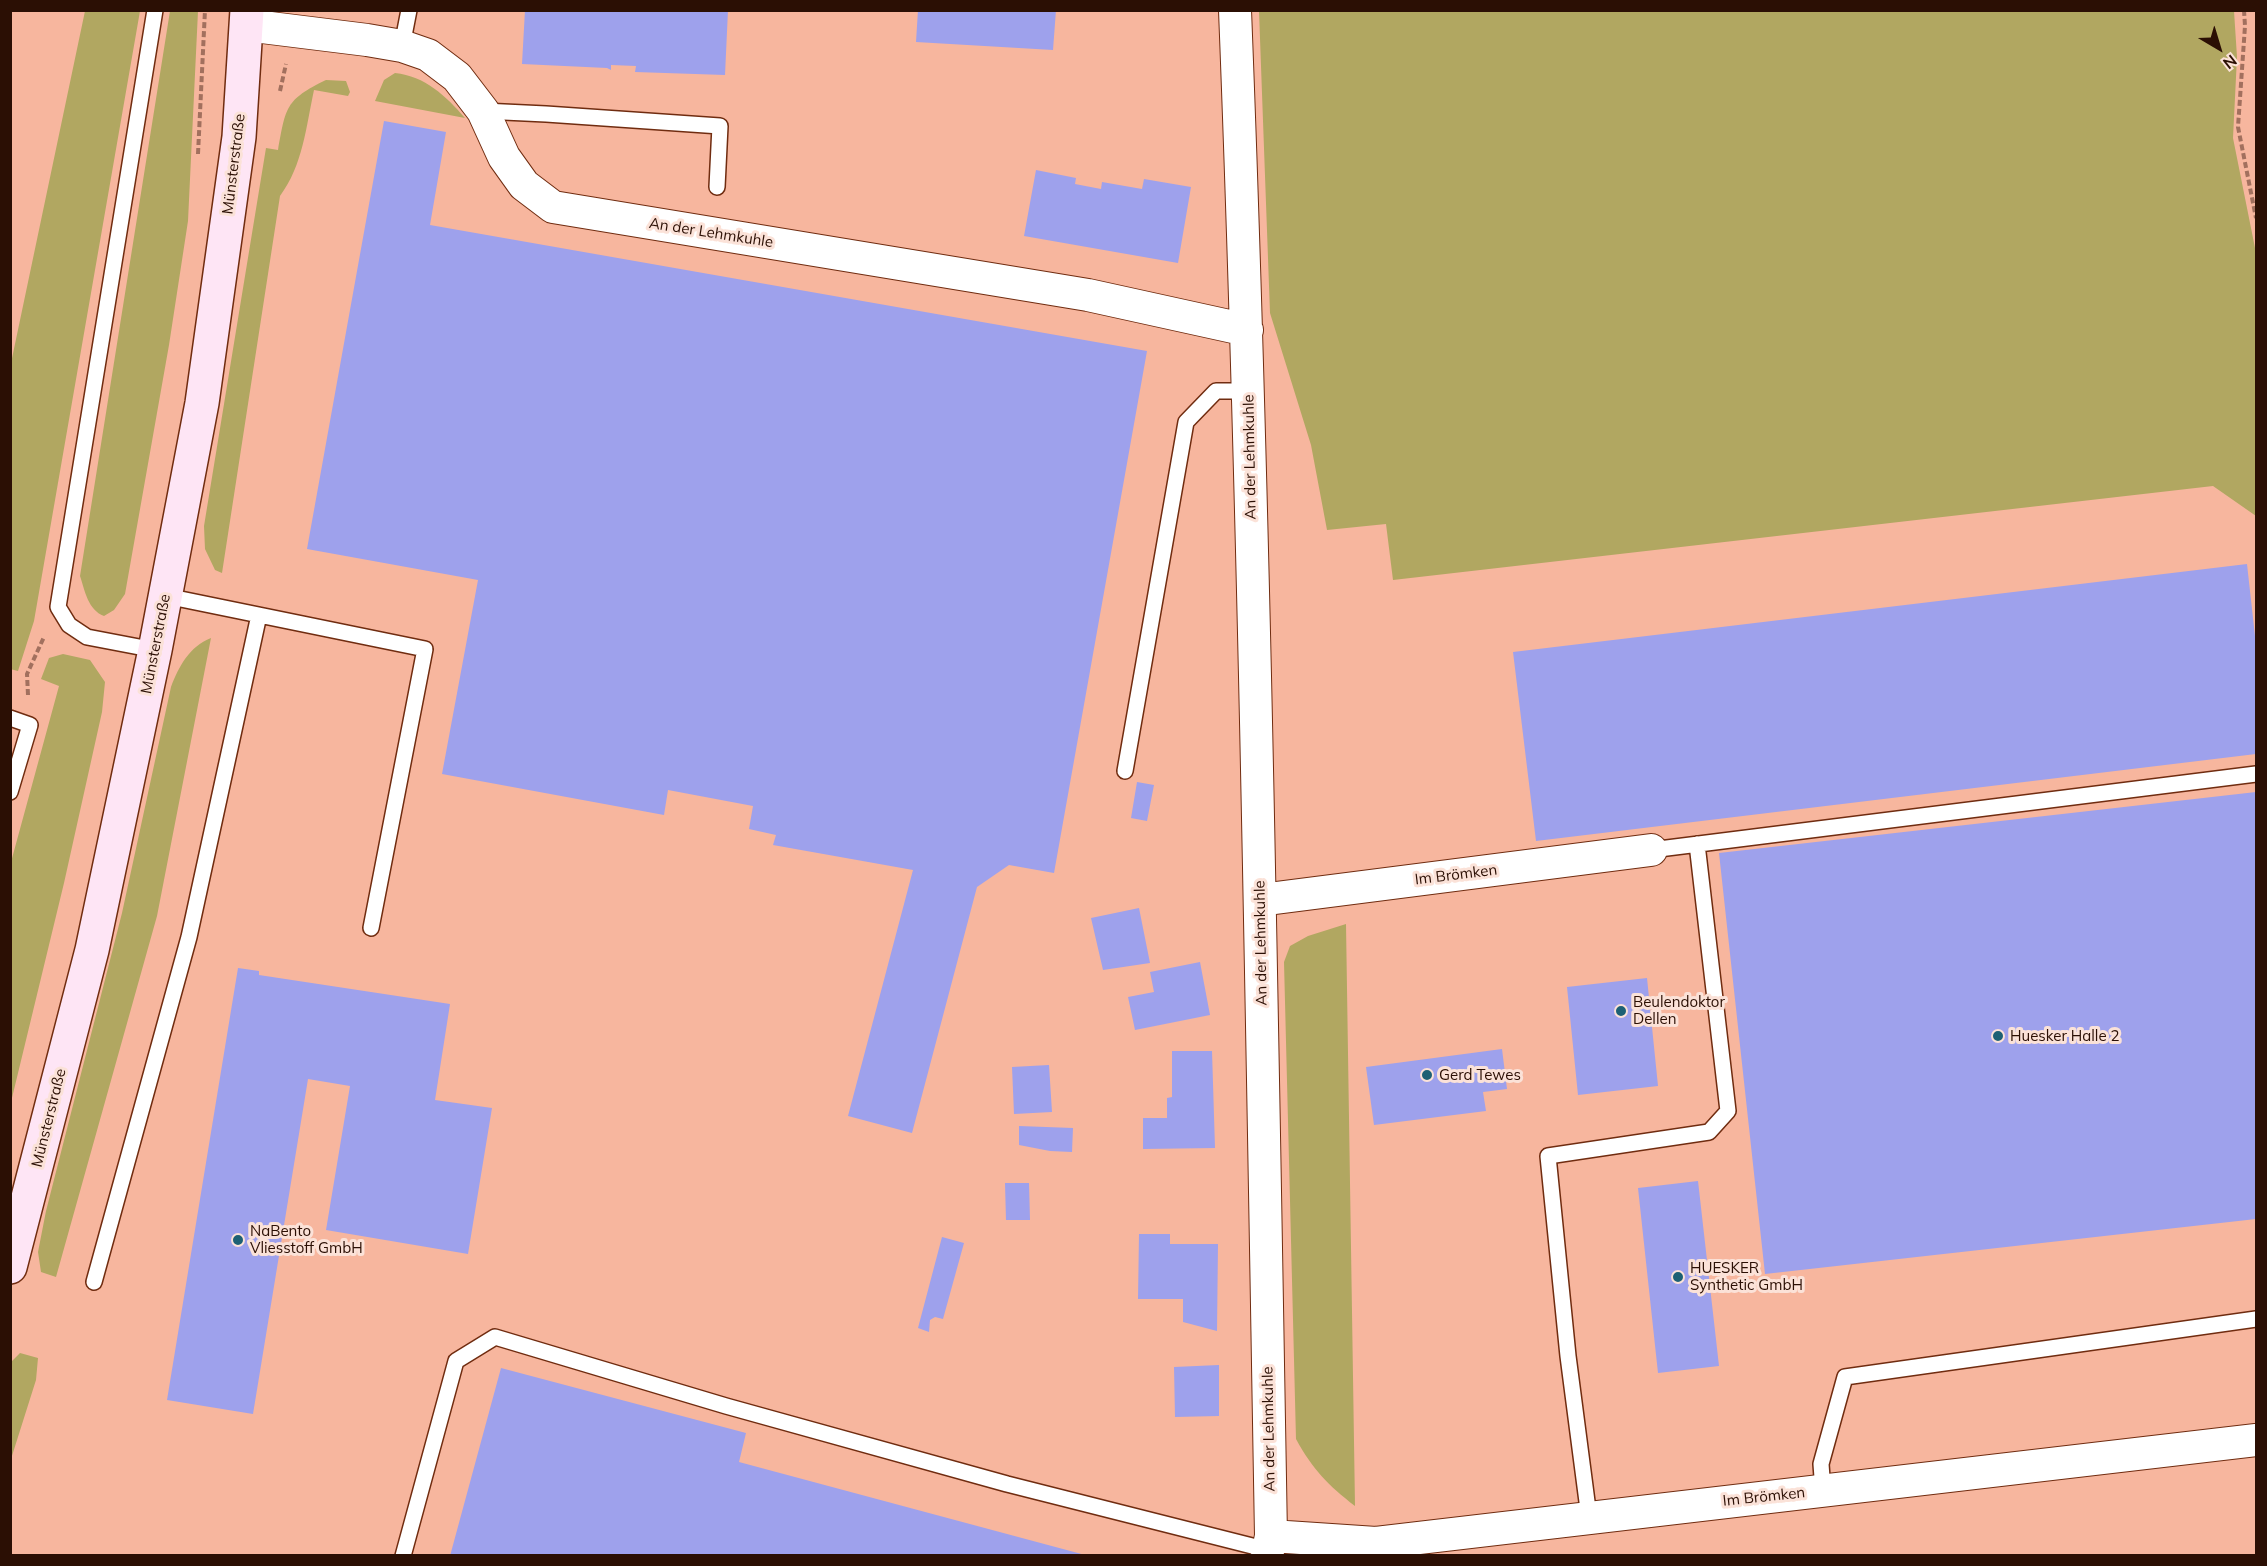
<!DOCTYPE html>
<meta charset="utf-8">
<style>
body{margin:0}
#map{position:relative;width:2267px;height:1566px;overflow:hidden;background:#f7b69e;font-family:Mulish,sans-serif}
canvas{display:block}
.frame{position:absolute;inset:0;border:12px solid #2b0f04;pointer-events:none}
.north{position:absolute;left:2189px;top:18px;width:60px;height:60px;-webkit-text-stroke:4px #fbe2d8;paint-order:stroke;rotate:142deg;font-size:16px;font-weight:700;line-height:24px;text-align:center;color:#2b0f04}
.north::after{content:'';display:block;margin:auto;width:21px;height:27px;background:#2b0f04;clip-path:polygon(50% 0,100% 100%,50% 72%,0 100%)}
</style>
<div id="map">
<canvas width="2267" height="1566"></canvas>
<div class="frame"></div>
<div class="north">N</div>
</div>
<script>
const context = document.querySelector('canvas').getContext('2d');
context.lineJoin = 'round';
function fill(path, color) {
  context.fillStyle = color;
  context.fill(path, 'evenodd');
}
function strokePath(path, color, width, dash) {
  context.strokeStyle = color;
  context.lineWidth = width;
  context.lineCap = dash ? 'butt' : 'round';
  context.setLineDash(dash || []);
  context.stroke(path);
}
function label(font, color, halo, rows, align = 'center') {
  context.font = font + ' Mulish,sans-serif';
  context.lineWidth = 6;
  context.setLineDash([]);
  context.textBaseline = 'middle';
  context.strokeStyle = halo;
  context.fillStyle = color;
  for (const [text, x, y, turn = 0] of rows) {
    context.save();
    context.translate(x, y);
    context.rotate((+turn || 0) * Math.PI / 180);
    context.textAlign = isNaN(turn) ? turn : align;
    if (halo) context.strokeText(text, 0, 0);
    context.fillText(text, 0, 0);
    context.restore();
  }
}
fill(new Path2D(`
 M85,11h55l-106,610 -16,50 -8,-2 1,-306z
 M170,11h28l-10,210 -19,124 -44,249 -11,16 -10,6c-16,-6 -19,-25 -24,-40z
 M1259,11h975l3,46 -4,81 23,115v263l-43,-30 -820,94 -7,-56 -59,6 -16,-85 -41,-132z
 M395,73c30,3 51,23 70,45l-90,-17 9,-21z
 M326,80l20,1 4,11 -2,4 -34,-6c-8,37 -11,75 -34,106l-58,377 -7,-3 -10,-21 -1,-23 62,-378 12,2c8,-43 7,-50 48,-70z
 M211,638l-54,278 -101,361 -15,-5 -3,-20 8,-41 76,-298 49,-226c8,-21 18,-40 40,-49z
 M63,654l27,6 15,22 -3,30 -38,171 -53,219v-240l48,-176 -18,-7 8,-21z
 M1346,924l9,582c-27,-21 -42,-36 -59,-67l-12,-477 6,-16 18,-10z
 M20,1353l18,5 -2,22 -25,79v-97z`), '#b1a761');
fill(new Path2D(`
 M525,10h203l-3,65 -90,-3 1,-6 -25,-1v5l-4,-2 -85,-4z
 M918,10h138l-3,40 -137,-8z
 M384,121l62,11 -16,93 717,126 -93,522 -45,-8 -32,22 -65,246 -64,-17 65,-246 -140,-25 3,-10 -27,-6 4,-23 -85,-16 -4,25 -222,-41 36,-194 -171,-31z
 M1036,170l40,8 -1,6 26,5 1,-7 40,7 2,-10 47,8 -13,76 -154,-27z
 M2247,564l9,81v109l-720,87 -23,-189z
 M1137,782l17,3 -7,36 -16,-3z
 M2256,792v427l-491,55 -46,-421z
 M1139,908l11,55 -47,7 -12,-52z
 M1200,962l10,53 -75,15 -7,-33 26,-5 -4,-20z
 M238,968l21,3v4l191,29 -15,96 57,8 -24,146 -142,-24 24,-144 -42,-7 -55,335 -86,-14z
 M1647,978l11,108 -80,9 -11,-108z
 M1502,1049l5,40 -24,3 3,19 -112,14 -8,-58z
 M1172,1051h40l3,97 -72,1v-31h24v-20l5,-1z
 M1049,1065l3,47 -38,2 -2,-47z
 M1019,1126l54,2 -1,24 -22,-1 -31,-6z
 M1698,1181l21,185 -61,7 -20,-185z
 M1005,1183h24l1,37h-24z
 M1139,1234h31v10h48l-1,87 -34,-9v-23h-45z
 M942,1237l22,6 -21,76 -8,-2 -5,3 -1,12 -11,-4z
 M1219,1365v51l-44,1 -1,-50z
 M501,1368l245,65 -7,29 350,94h-639z`), '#9ea1ec');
const lane = new Path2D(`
 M155,10l-97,597 11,18 18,12 68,13
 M402,46l7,-36
 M483,111l63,3 174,12 -3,61
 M166,596l259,53 -54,279
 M10,718l20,7 -20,67
 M1125,771l61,-349 30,-31h33
 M1651,850l605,-76
 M94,1282l95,-345 70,-322
 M1823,1491l-2,-27 24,-87 411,-58
 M1589,1517l-21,-161 -20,-200 161,-24 19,-21 -31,-267
 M403,1556l53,-195 39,-24 231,69 281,78 261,66`);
const street = new Path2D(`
 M1235,10c20,509 27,1018 36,1526l-4,20
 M246,25l121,15 35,6 26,9 29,22 26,34 21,46 20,28 29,22 535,88 159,35
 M1260,900l391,-50
 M1271,1536l105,7 880,-103`);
const secondary = new Path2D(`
 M10,1267l82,-317 63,-300 47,-247 37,-266 8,-127`);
strokePath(lane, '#702c10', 18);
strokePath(street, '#702c10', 34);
strokePath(secondary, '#702c10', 36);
strokePath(new Path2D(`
 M2244,10l1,16 -7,101 18,91
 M280,91l6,-27
 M198,154l7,-144
 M28,695l-1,-21 17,-37`), '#a2705e', 4, [6, 3]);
strokePath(lane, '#fff', 15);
strokePath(street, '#fff', 32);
strokePath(secondary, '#fee5f5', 33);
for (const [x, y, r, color] of [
 [1621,1011,6,"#1d6074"],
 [1998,1036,6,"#1d6074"],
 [1427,1075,6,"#1d6074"],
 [238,1240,6,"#1d6074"],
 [1678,1277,6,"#1d6074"]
]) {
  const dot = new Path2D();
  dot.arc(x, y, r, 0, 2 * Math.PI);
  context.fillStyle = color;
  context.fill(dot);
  strokePath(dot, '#fbe2d8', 2);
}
label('15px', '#2b0f04', '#fbe2d8', [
 ["Münsterstraße",234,164,-83],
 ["An der Lehmkuhle",711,233,9],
 ["An der Lehmkuhle",1250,457,-91],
 ["Münsterstraße",156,644,-79],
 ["Im Brömken",1456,875,-7],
 ["An der Lehmkuhle",1261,943,-91],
 ["Münsterstraße",49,1118,-76],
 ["An der Lehmkuhle",1269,1429,-91],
 ["Im Brömken",1764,1497,-6]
]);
label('15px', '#2b0f04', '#fbe2d8', [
 ["Beulendoktor",1633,1002],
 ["Dellen",1633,1019],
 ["Huesker Halle 2",2010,1036],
 ["Gerd Tewes",1439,1075],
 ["NaBento",250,1231],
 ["Vliesstoff GmbH",250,1248],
 ["HUESKER",1690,1268],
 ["Synthetic GmbH",1690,1285]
], 'left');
</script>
